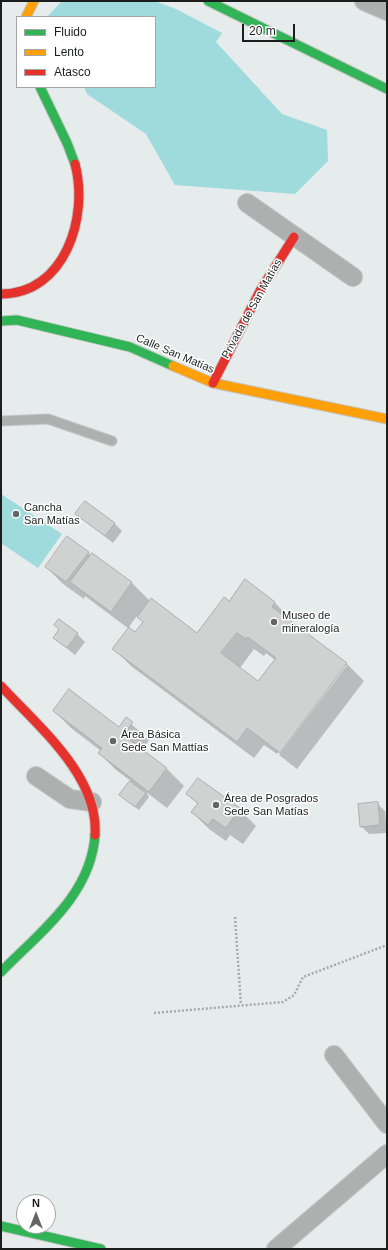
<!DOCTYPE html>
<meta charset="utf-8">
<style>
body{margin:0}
#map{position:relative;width:388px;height:1250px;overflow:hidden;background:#e6ebeb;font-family:Arial,sans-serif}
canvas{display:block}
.frame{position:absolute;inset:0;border:2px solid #1c1e1e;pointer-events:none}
.legend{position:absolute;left:16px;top:16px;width:140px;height:72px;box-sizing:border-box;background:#fff;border:1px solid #a4a5a5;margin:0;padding:5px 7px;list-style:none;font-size:12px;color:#1c1e1e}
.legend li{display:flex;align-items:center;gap:8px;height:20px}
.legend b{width:20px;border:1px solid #a4a5a5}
.north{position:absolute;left:16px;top:1194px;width:40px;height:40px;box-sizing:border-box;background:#fff;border:1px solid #a4a5a5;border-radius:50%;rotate:0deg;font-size:11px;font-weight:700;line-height:16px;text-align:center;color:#1c1e1e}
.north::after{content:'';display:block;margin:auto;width:14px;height:18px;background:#636666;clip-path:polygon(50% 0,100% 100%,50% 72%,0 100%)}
.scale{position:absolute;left:242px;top:24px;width:53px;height:18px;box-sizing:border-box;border:2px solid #1c1e1e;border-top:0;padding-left:5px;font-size:12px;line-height:14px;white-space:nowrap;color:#1c1e1e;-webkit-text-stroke:3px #fff;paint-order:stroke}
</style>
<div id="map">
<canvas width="388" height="1250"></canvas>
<div class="frame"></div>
<ul class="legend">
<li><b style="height:5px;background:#30b455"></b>Fluido</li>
<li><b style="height:5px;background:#ff9f0a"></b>Lento</li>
<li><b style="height:5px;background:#e5322d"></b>Atasco</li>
</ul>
<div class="north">N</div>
<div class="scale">20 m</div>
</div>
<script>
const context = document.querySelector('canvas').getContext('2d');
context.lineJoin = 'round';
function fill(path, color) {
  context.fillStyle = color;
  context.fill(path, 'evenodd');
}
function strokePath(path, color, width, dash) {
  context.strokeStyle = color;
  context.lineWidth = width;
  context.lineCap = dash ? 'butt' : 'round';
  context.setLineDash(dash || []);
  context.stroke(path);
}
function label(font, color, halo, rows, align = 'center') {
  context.font = font + ' Arial,sans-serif';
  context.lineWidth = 3;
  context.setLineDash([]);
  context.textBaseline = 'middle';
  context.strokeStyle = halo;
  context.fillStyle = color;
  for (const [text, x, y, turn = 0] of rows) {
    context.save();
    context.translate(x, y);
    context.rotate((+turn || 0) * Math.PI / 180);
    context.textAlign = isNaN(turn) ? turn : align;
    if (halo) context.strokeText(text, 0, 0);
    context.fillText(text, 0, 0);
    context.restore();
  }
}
fill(new Path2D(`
 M62,1h92l22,8 46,24 -6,9 66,72 45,16 1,31 -33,33 -120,-9 -29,-51 -59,-40 -3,-7h71v-70h-108z
 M1,494l61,40 -24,34 -37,-25z`), '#9fdadc');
fill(new Path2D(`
 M76,514l38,9 8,8 -9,12z
 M88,553l44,30 18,18 47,33 32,-32 16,-21 30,22 17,17 -2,2 57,42 17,17 -67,88 -18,-14 68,-90h-2l-68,89 -13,-9 -10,13 -123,-92 -17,-17 15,-20 -44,-33 -1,3 -21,-15 -17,-17zM137,616l7,7 -8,10 -8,-5zM254,649l10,7 2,-3 9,7 -17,22 -18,-14z
 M77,634l8,8 -10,13 -21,-17z
 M54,711l66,17 6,-9 23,21 -7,10 25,19 17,17 -17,22 -21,-16 3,5 -10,13 -19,-15 11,-14 -15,-11 -17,-17 2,-2 -30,-23z
 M188,794l51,15 17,17 -13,18 -13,-9 -4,6 -17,-12 -17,-17 6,-8z
 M377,803l8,8 2,22 -18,1 -8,-8z`), '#0003');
const building = new Path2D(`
 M85,501l30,22 -10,13 -30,-22z
 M67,536l22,16 -23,30 -21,-15z
 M92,553l40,29 -21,30 -41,-30z
 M245,579l30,23 -3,5 75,56 -67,90 -33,-25 -10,14 -125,-93 17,-22 6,5 8,-10 -6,-5 14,-19 46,35 27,-36 5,4zM237,633l9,6 2,-2 28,21 -18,23 -37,-28z
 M59,619l19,14 -11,15 -14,-10 6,-9 -5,-4z
 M69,689l50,38 7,-10 7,5 -10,13 44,33 -18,24 -51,-39 4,-5 -49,-37z
 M198,778l42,30 -14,20 -13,-9 -5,6 -17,-13 7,-9 -12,-9z
 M130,781l16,12 -11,14 -16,-12z
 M378,802l2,23 -20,2 -2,-23z`);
fill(building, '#d0d1d1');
strokePath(building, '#adafaf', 1);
const lane = new Path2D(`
 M1,421l47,-2 64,22`);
const street = new Path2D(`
 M364,1l23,10
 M247,203l106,74
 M36,776l34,23 22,3
 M334,1055l53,69
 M276,1249l111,-95`);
const fast = new Path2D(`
 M208,1l179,88
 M40,87l27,56 8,21
 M1,321l16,-1 113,27 43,19
 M1,972c39,-40 90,-77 94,-137
 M1,1226l100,23`);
const slow = new Path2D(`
 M26,17l8,-16
 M173,366l40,17 174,36`);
const jam = new Path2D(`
 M1,294c64,0 88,-77 74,-130
 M213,383l47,-92 34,-54
 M1,686c37,40 98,90 94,149`);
strokePath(lane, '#c2c5c5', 11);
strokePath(street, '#c2c5c5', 20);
strokePath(fast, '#c2c5c5', 11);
strokePath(slow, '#c2c5c5', 11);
strokePath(jam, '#c2c5c5', 11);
strokePath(new Path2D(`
 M235,917l6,88
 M154,1013l129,-11 11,-7 9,-18 84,-32`), '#a7aaaa', 2.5, [2, 2]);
strokePath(lane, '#aeb0b0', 9);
strokePath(street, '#aeb0b0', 18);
strokePath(fast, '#30b455', 9);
strokePath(slow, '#ff9f0a', 9);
strokePath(jam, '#e5322d', 9);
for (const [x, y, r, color] of [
 [16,514,4,"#636666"],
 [274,622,4,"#636666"],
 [113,741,4,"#636666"],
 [216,805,4,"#636666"]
]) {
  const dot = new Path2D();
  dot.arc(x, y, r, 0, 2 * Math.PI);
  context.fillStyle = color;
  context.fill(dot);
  strokePath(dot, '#fff', 1.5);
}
label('11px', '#1c1e1e', '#fff', [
 ["Privada de San Matías",252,309,-61],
 ["Calle San Matías",175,354,23]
]);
label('11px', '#1c1e1e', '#fff', [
 ["Cancha",24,508],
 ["San Matías",24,521],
 ["Museo de",282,616],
 ["mineralogía",282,629],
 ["Área Básica",121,735],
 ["Sede San Mattías",121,748],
 ["Área de Posgrados",224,799],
 ["Sede San Matías",224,812]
], 'left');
</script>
